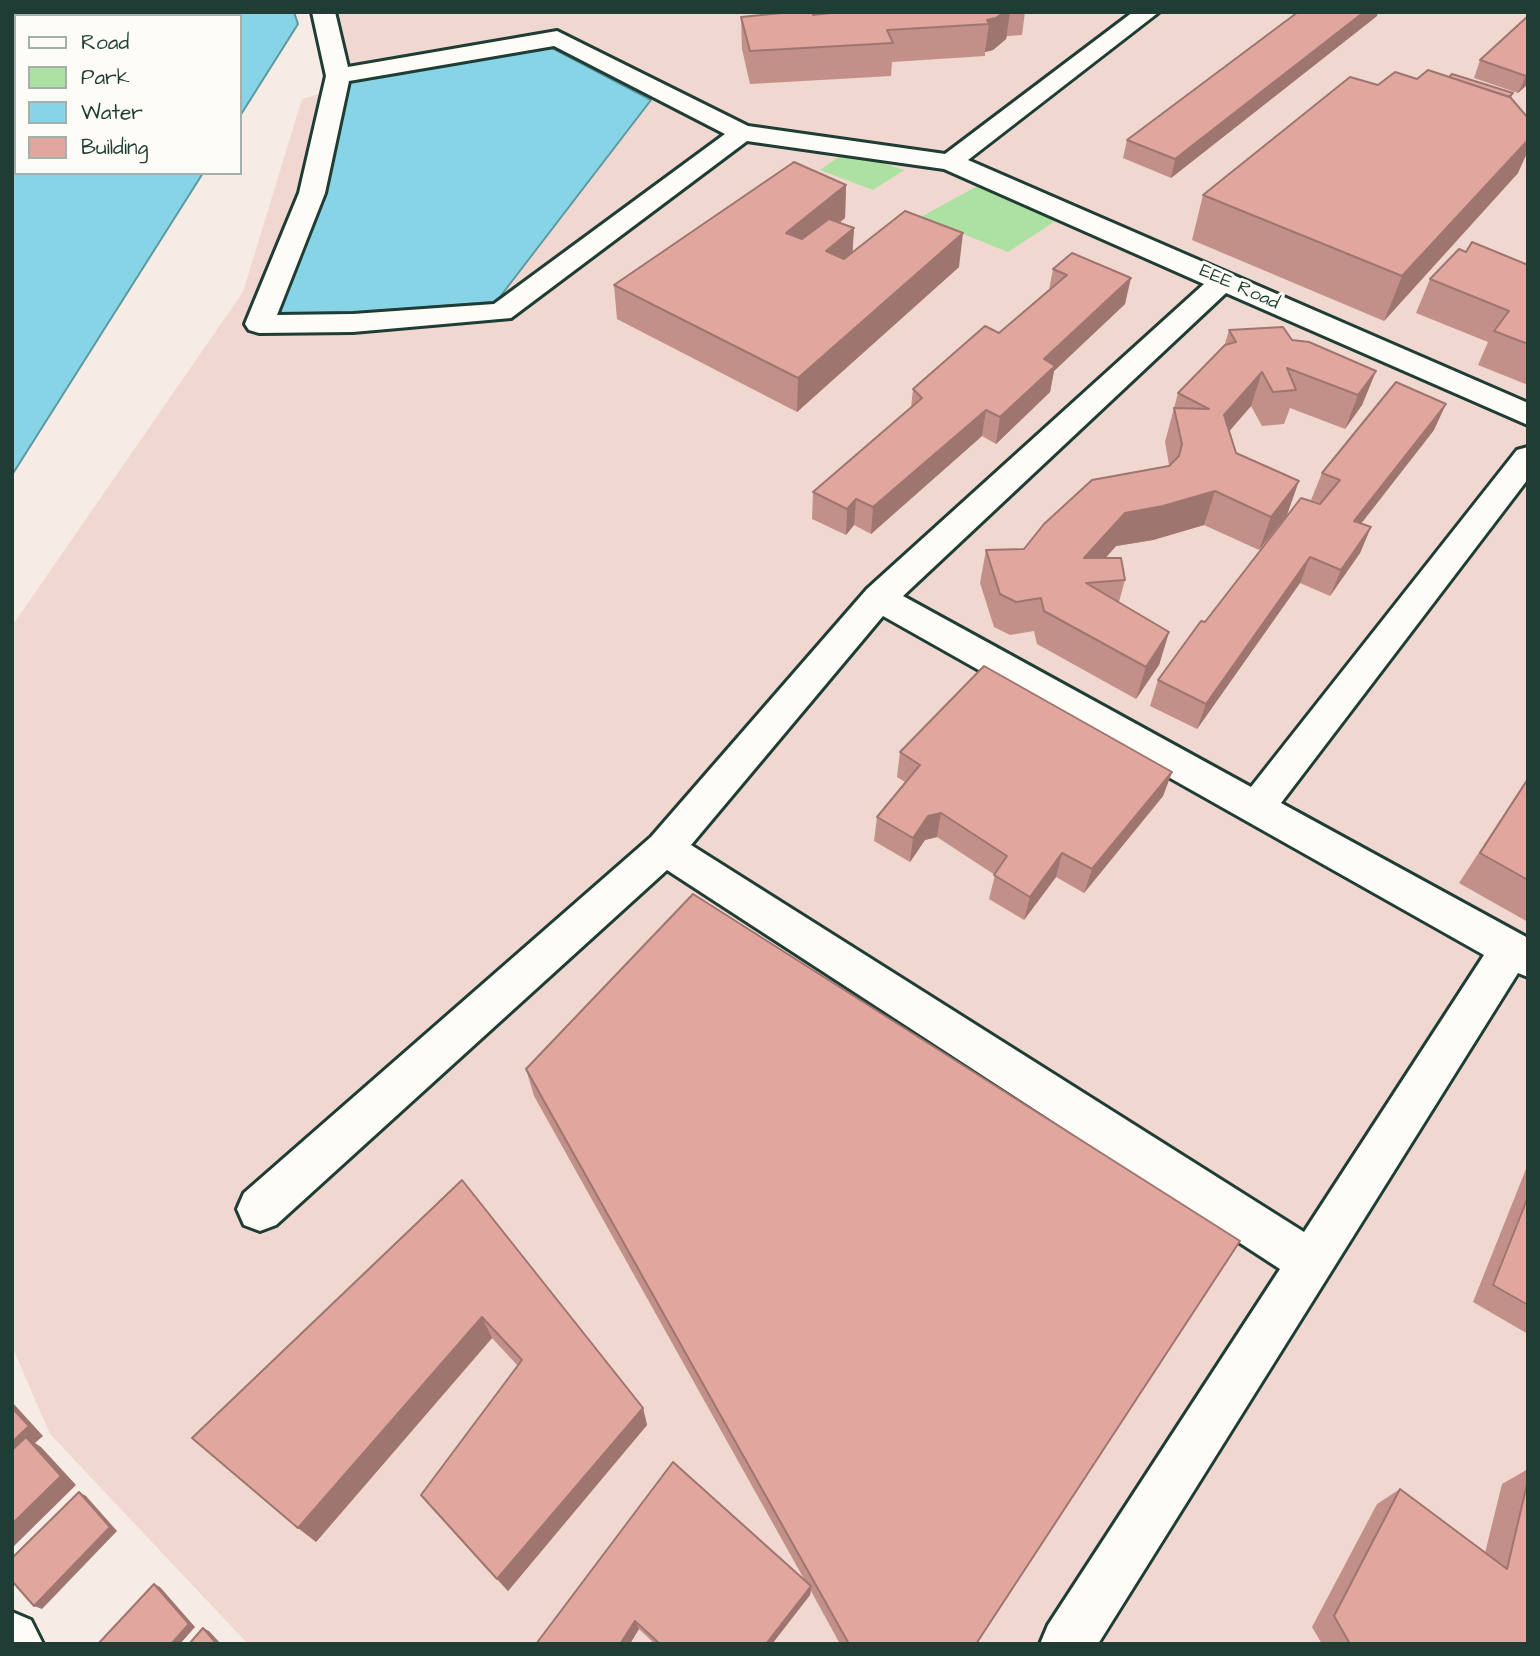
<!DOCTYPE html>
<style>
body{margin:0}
#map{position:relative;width:1540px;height:1656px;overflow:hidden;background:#f7ebe5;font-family:"Architects Daughter",sans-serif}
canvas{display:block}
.frame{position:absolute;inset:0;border:14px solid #1f3d34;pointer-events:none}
.legend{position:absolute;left:14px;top:14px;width:228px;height:161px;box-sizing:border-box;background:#fdfcf7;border:2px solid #a4b0a9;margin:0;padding:9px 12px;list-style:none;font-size:21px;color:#1f3d34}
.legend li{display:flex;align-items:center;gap:14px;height:35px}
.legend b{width:35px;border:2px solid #a4b0a9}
</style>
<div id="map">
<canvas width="1540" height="1656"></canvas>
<div class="frame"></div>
<ul class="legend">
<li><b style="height:9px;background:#fdfcf7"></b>Road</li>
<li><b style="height:19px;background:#ade1a2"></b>Park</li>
<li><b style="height:19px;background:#87d4e6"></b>Water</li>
<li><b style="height:19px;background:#e1a79f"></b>Building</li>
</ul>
</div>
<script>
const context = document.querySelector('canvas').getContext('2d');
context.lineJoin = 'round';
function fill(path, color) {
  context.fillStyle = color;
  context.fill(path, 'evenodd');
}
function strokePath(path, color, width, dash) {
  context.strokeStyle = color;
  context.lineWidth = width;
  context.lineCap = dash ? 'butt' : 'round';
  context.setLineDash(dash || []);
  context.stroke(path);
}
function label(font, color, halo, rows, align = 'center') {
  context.font = font + ' "Architects Daughter",sans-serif';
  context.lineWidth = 6;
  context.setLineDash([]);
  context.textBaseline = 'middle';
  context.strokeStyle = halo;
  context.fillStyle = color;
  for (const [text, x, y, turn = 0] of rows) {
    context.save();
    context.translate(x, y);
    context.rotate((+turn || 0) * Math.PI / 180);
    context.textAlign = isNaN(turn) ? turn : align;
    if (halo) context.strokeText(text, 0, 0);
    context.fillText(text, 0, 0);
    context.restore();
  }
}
fill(new Path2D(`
 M329,12h1199v1632h-1280l-198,-210 -38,-88v-720l231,-334 59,-193 46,-13z`), '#f0d7d0');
fill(new Path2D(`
 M847,151l57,19 -31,20 -53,-20z
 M979,185l81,33 -52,34 -87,-35z`), '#ade1a2');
const water = new Path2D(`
 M12,12h282l4,12 -58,92v-100h-224v157h187l-191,302z
 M550,47l101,53 -155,202 -136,10 -88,2 72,-231z`);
fill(water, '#87d4e6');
strokePath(water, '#5d989f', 2);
const minor = new Path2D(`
 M312,12h23l13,55 209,-36 191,95 197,28 188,-142h26l-191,148 560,243v22l-302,-132 -323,303 348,191 266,-337 11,-3v32l-247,324 247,135v39l-10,-4 -420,671h-58l8,-19 232,-356 -613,-399 -391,355 -16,6 -16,-6 -7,-16 7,-16 407,-356 216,-248 337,-305 -260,-115 -197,-28 -236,177 -158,14 -94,1 -10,-3 -4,-6 54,-131 27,-117zM554,46l171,88 -231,170 -141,10 -76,1 48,-122 24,-112zM883,616l601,339 -180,277 -613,-387z
 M12,1612l19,8 12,24h-31z`);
strokePath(minor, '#1f3d34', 6);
fill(minor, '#fdfcf7');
fill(new Path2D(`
 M839,12h186l-3,23 -15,1 -1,3 -13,11 -8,2v4l-93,6 -1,14 -141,8 -8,-35 -1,-32 72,-2z
 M1377,16l-206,162 -48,-20 4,-18z
 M1528,16v68l-10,9 -44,-15 6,-18z
 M1449,77l64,16 -2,5 7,75 -134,148 -192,-81 11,-45 175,-110 39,-6z
 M846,185l-1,33 -6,5 15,5 -2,24 107,15 -162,145 -180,-93 -3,-34z
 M1528,265v120l-50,-20 10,-23 -72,-29 14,-34z
 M1053,269l72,35 -71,67 -4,21 -54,52 -14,-8 -111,98 -17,-9 -8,10 -34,-16 1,-27 98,-84 2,-19 86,-56 50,-43z
 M1229,330l63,10 84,31 -14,34 -17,24 -55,-21 -6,16 -22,2 -11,-20 -22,25 7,22 51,62 -28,35 -55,-25 -51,15 -37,6 -11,12 20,22 -6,22 50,30 -10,33 -23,34 -99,-55 -3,-13 -24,4 -16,-8 -14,-44 6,-33 38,-1 145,-84 -4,-23 13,-49 46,-46z
 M1434,430l-73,93 10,4 -11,26 -30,43 -30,-13 -103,146 -47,-23 8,-26 163,-177 -10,-3 11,-27z
 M900,752l272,20 -9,24 -79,97 -28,-16 -32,43 -35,-21 6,-24 -58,-38 -12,3 -15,22 -36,-21 3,-24 28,-35 -8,-5z
 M1528,777v145l-69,-39z
 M526,1069l450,575h-136l-29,-53 -1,4 -38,49h-117l-16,-15 -103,15 268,-65 -270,-483z
 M1528,1164v170l-55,-32z
 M462,1180l181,228 4,17 -139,166 -87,-96 97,-129 -26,-28 -176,204z
 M1528,1469v175h-206l-10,-17 65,-123 23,-15 85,64 17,-69z`), '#c29089');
fill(new Path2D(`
 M1004,12h6l-4,27 -13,11 -8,2 4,-28 -2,-4z
 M1364,12h14l-1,4 -206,162 4,-19z
 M1528,74v10l-10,9 8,-17z
 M1528,140v11l-10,22 -134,148 18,-45z
 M846,185l-1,33 -60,48 1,-33z
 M854,228l-2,33 -28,24 2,-34z
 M963,233l-4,34 -162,145 1,-34z
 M1131,278l-6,26 -71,67 -4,21 -54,52 4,-27 44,-58z
 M1376,371l-14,34 -17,24 13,-34z
 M1262,372l-11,34 -37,43 10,-34z
 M1446,404l-12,26 -91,117 11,-26z
 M986,410l-4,26 -111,98 2,-27z
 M1299,481l-12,34 -28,35 12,-33z
 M1215,491l-11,34 -51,15 -37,6 -40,46 8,-34 41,-45z
 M856,499l-2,26 -8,10 1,-26z
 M1371,527l-11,26 -30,43 11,-26z
 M1310,557l-10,26 -103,146 9,-25z
 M1169,632l-10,33 -23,34 10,-32z
 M1172,772l-9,24 -79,97 8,-24z
 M941,813l-4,24 -12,3 -15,22 3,-24 15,-22z
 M1062,853l-6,24 -32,43 6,-23z
 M482,1317l10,21 -176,204 -18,-14z
 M12,1402l31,34 -8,7 6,4 35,38 -64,63z
 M643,1408l4,17 -139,166 -11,-12z
 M79,1492l7,4 31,35 -75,78 -8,-3z
 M154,1584l6,3 35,40 -15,17h-9z
 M811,1586l-1,9 -38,49h-6z
 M635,1621l4,8 -9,15h-10z
 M203,1628l6,3 12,13h-4z`), '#9e756f');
const building = new Path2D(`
 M792,12h20l1,3 26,-3h165l-8,6 -9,2 2,4 -102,6 6,13 -143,8 -9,-34z
 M1298,12h66l-189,147 -48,-19z
 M1528,16v58l-2,2 -46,-16z
 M1428,70l82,27 18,21v22l-126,136 -199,-81 147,-118 28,8 17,-13 22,7z
 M1452,74l61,19 -4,4 -60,-20z
 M794,162l52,23 -60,48 16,6 27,-20 25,9 -28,23 18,8 61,-48 58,22 -165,145 -184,-93z
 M1472,242l56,23v79l-34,-13 15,-20 -79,-32 29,-30 7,3z
 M1072,253l59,25 -87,81 11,7 -55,51 -14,-7 -113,97 -17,-8 -9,10 -34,-17 109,-94 -9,-9 72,-63 14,7 68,-58 -14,-6z
 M1283,327l9,13 17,2 67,29 -18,24 -71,-27 9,22 -23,2 -11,-20 -38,43 12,38 63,28 -28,36 -56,-26 -52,15 -38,7 -41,45h37l4,22 -39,3 83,49 -23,35 -102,-56 -3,-13 -25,4 -16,-8 -14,-44 38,-1 20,-25 48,-44 77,-14 10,-10 3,-12 -8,-36 35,1 -31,-16 47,-48 11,-3 -7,-12z
 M1396,382l50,22 -92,117 17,6 -30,43 -31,-13 -104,147 -48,-24 43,-59 4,1 96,-124 19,6 20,-24 -18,-7z
 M984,666l188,106 -80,97 -30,-16 -32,44 -36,-22 13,-19 -66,-43 -13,3 -15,22 -36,-21 43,-52 -20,-13z
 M1528,779v101l-48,-27z
 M693,894l547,347 -264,403h-127l-323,-575z
 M462,1180l181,228 -146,171 -76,-84 101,-135 -40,-43 -184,211 -106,-90z
 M1528,1197v108l-35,-20z
 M12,1408l17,18 -17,16z
 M26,1437l35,39 -49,48v-74z
 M673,1462l138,124 -45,58h-106l-25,-23 -15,23h-84z
 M1528,1480v164h-178l-16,-28 66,-127 107,80z
 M79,1492l31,35 -76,79 -22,-25v-23z
 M154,1584l35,40 -18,20h-73z
 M203,1628l14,16h-28z`);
fill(building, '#e1a79f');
strokePath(building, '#9e756f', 2);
label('19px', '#1f3d34', '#fdfcf7', [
 ["EEE Road",1239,288,24]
]);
</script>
